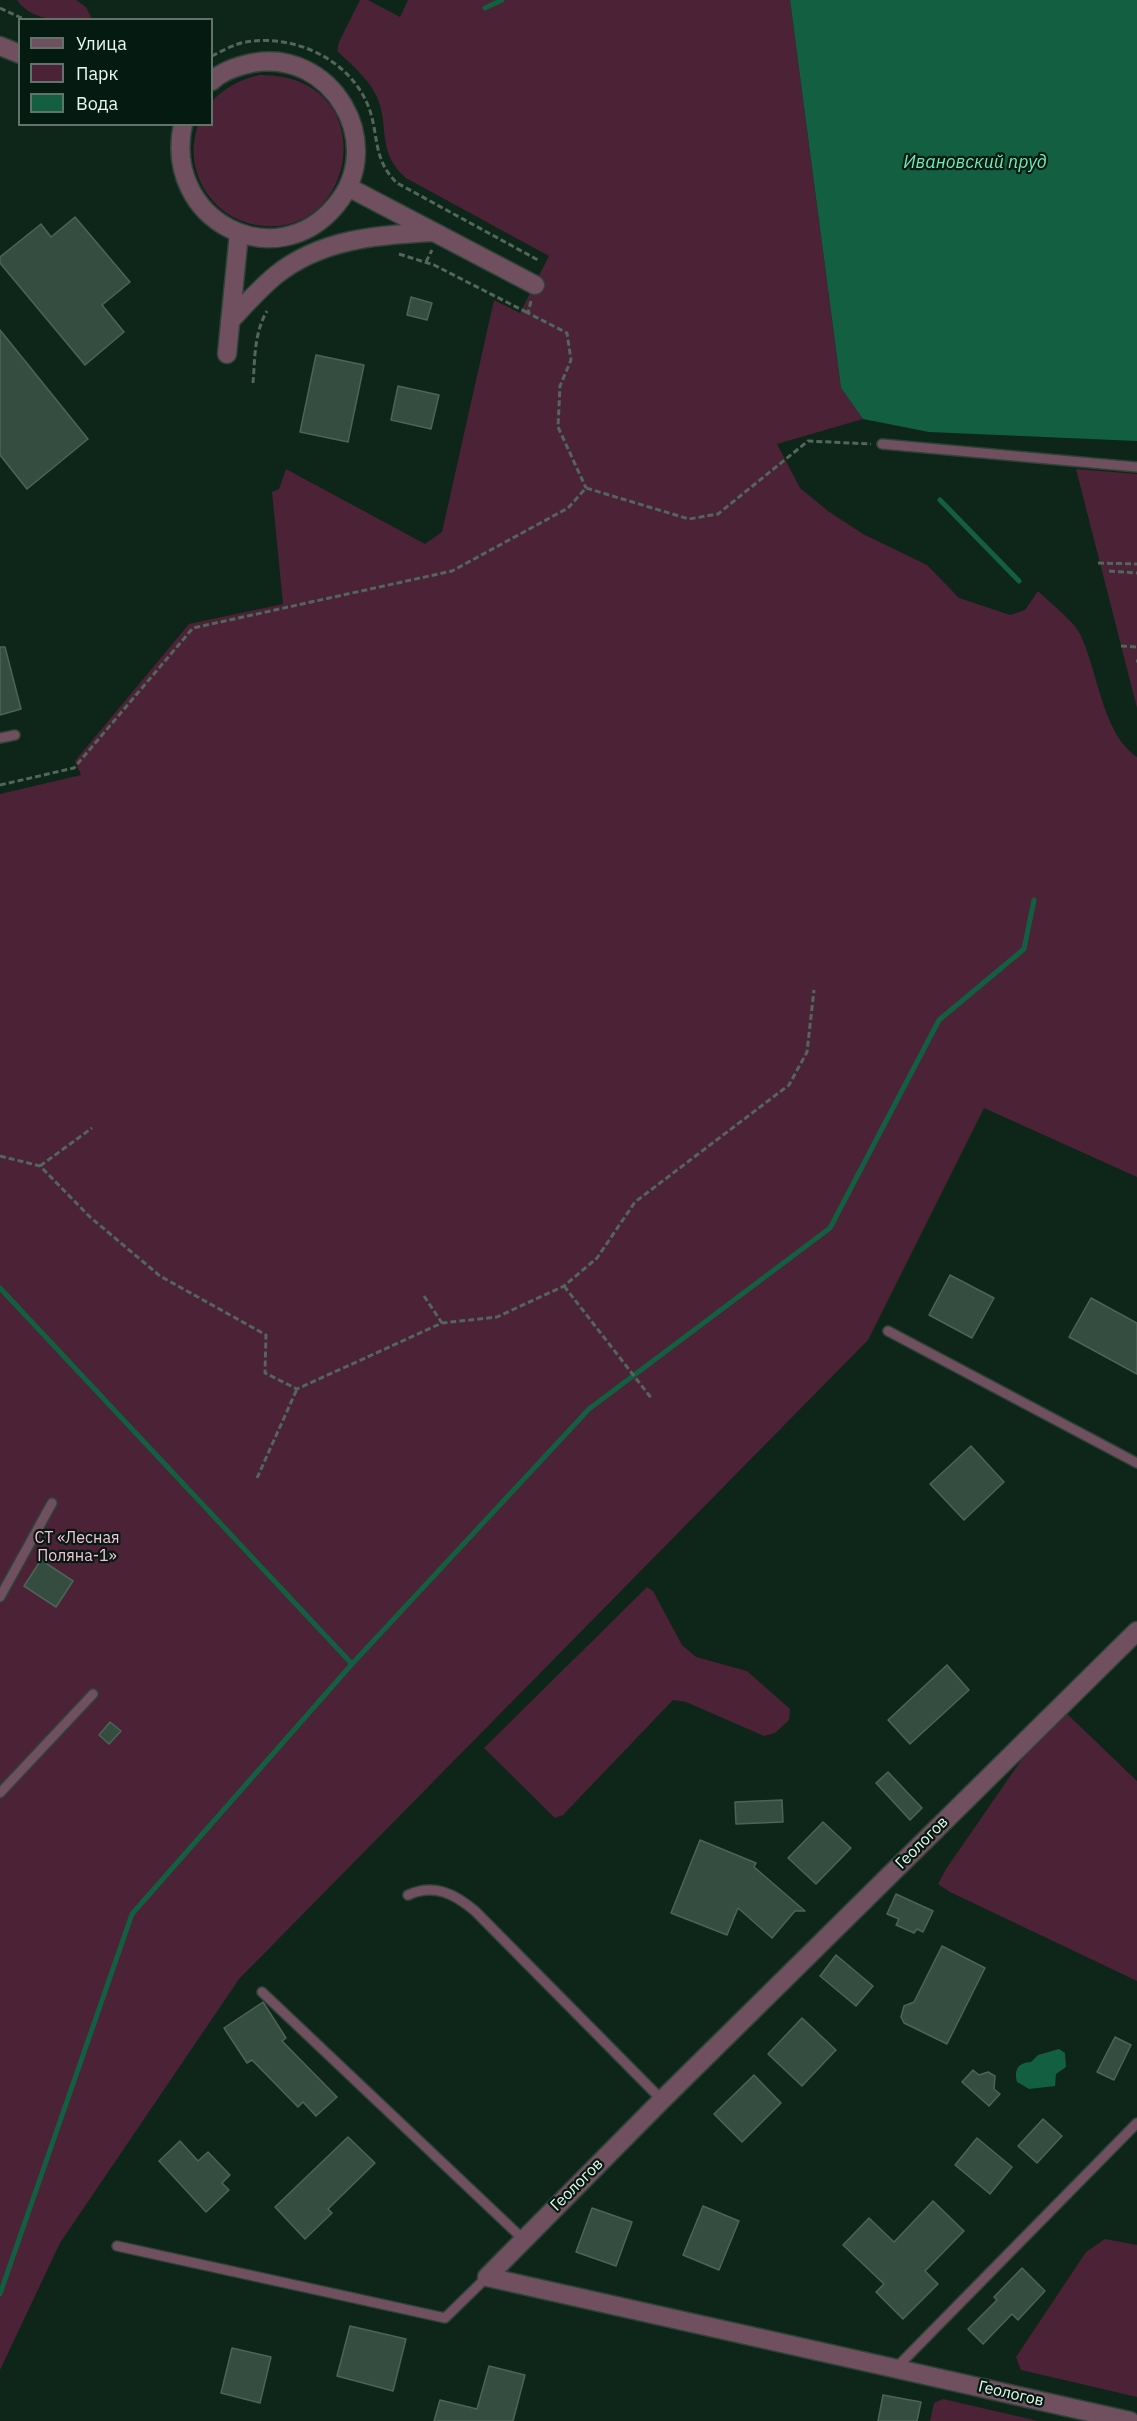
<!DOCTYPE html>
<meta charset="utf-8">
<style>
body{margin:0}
#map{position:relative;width:1137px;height:2421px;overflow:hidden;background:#0e251a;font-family:"IBM Plex Sans",sans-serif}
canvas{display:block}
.legend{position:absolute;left:18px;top:18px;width:195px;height:108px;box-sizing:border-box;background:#051b11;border:2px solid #61736a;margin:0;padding:8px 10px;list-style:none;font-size:18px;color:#eaf8f0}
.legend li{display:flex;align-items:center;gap:12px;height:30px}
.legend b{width:30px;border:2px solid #61736a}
</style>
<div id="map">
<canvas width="1137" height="2421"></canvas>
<ul class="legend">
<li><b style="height:8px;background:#704f5e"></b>Улица</li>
<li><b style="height:16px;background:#4b2236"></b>Парк</li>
<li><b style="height:16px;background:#135f42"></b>Вода</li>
</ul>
</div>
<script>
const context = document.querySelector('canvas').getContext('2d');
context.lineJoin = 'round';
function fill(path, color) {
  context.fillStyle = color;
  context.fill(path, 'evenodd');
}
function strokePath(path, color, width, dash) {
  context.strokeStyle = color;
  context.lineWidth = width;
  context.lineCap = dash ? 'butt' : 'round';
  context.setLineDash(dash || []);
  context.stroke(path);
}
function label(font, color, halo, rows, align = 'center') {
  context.font = font + ' "IBM Plex Sans",sans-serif';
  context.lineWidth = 4.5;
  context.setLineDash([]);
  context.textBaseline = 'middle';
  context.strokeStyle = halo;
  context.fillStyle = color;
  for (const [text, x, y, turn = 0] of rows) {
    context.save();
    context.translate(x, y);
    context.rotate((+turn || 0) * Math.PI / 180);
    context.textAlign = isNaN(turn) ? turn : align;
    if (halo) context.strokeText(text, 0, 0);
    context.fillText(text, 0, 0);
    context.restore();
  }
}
fill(new Path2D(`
 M17,0h59l10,7 6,12c-24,1 -59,5 -75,-19z
 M360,0h8l32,17 8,-17h382l51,388 22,31 -86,25 23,44 28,23 35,23 64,31 32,33 51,17 15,-5 13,-19c11,11 35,29 42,43 18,36 22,100 57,123v420l-153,-69 -116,232 -629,639 -179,264 -60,127v-1576l81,-19 -6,-14 114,-137 94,-20 -11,-112 7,-3 7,-20 139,75 17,-12 52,-232 26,13 29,-57 -143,-78c-30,-26 -16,-50 -29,-81 -8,-18 -26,-33 -40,-46l2,-9z
 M259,75c126,-2 100,168 -3,150 -16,-3 -32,-11 -43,-24 -19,-22 -24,-49 -15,-76l14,-1v-23c14,-14 27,-21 47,-26z
 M1076,469l61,5v234z
 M647,1587l6,4 29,54 14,12 51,14 43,38 -1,11 -14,13 -11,3 -78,-34 -13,-2 -110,115 -8,3 -71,-70z
 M1064,1711l73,70v200l-187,-89 -12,-8 8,-15 76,-110z
 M1105,2239l32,6v152l-116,-27 -5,-13 70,-105z
 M943,2399l95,22h-108l4,-18z`), '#4b2236');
fill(new Path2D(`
 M790,0h347v441l-208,-9 -66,-13 -22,-31z
 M1059,2049l6,4 1,14 -10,7 -1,12 -26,3 -12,-7c-3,-13 1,-19 14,-20l7,-7z`), '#135f42');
strokePath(new Path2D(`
 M485,8l17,-8
 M940,500l79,81
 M0,1288l352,376
 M0,2294l132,-380 220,-250 237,-255 241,-181 109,-208 85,-71 10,-49`), '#135f42', 5);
const building = new Path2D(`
 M75,217l55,65 -28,23 22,27 -39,33 -85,-102v-6l41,-33 10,13z
 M411,297l21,6 -5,17 -20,-5z
 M0,330l88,109 -61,50 -27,-34z
 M316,355l48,10 -16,77 -48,-10z
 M398,386l41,9 -8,34 -40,-9z
 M0,647h5l16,62 -21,6z
 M950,1275l44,23 -22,40 -43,-23z
 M1091,1298l46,25v51l-68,-37z
 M971,1446l33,36 -40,38 -34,-36z
 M41,1560l32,21 -17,26 -32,-21z
 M947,1665l22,25 -59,54 -22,-24z
 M110,1722l11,9 -12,13 -10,-9z
 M888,1772l34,36 -12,12 -34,-37z
 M782,1800l1,22 -47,2 -1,-22z
 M823,1822l28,26 -35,36 -28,-26z
 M700,1840l56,23 -2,4 51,44h-10l-23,27 -34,-30 -11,27 -56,-22z
 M896,1894l37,17 -10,21 -6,-3 -3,4 -18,-8 3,-6 -12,-5z
 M942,1946l43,22 -38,76 -43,-21 -3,-6 3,-11 10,-4z
 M836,1955l37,31 -17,20 -36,-30z
 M263,2002l23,36 -4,3 55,56 -21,19 -13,-14 -5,5 -46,-47 -5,3 -23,-35z
 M802,2018l34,32 -34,36 -34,-32z
 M1115,2037l16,8 -17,35 -17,-8z
 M973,2070l6,5 9,-3 7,4 -1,13 6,5 -11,12 -27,-24z
 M754,2075l27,28 -39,39 -28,-28z
 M1043,2119l19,17 -25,27 -19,-17z
 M348,2137l27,26 -47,46 4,4 -27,26 -30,-32z
 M977,2138l35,29 -22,27 -35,-29z
 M180,2141l18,20 10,-9 22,23 -8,8 7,7 -23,22 -47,-51z
 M933,2201l31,30 -39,40 13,13 -35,35 -27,-27 8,-8 -41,-39 26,-27 25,24z
 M703,2206l36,15 -20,49 -36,-15z
 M592,2208l40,14 -16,44 -40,-14z
 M1022,2268l23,23 -27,29 -6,-6 -29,30 -15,-15 29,-29 -3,-3z
 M350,2326l56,13 -13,52 -56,-15z
 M232,2348l39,9 -11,46 -39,-10z
 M489,2366l36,9 -12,46h-79l6,-21 37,9z
 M883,2395l38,7 -4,19h-39z`);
fill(building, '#354d41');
strokePath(building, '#4c6458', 1.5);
const lane = new Path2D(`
 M882,444l255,23
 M0,738l15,-3
 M888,1331l249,132
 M0,1597l52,-94
 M0,1793l93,-99
 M408,1895c26,-12 47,-1 67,16l187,189
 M262,1992l261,247
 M117,2246l328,72 42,-41
 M896,2368l241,-245`);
const street = new Path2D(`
 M0,46l20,8
 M183,124c-21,97 93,154 153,81 52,-62 -5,-157 -84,-142 -14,3 -30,8 -40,18
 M348,187l187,98
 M230,321c15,-16 29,-32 46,-46 45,-36 101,-40 156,-43
 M227,354l12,-121
 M1130,2421l-643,-144 175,-177 475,-469`);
strokePath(lane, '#2d4338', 12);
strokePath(street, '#2d4338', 21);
strokePath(new Path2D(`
 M0,8l26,12
 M212,56c10,-5 22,-12 34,-14 47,-8 101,16 121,61 13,30 4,55 30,80l141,77
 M399,254l35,11 94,48
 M426,262l6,-12
 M531,301l-3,12 39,20 4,27 -11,26 -2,41 28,61
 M253,383c2,-24 1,-50 14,-72
 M1098,563l39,1
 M1109,571l28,2
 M1121,646l16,1
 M1136,661h1
 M0,785l74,-17 119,-140 259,-57 116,-63 18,-20 103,31 29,-5 90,-73 63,3
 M0,1156l40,10 50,51 70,59 106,59 -1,38 32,16 145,-66 55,-6 67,-31 33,-28 38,-56 154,-117 18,-33 7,-62
 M40,1166l52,-38
 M564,1286l88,113
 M424,1296l18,27
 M257,1478l40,-89`), '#52665c', 3, [6, 3]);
strokePath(lane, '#704f5e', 9);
strokePath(street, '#704f5e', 18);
label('16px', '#febdda', '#051b11', [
 ["СТ «Лесная",77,1538],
 ["Поляна-1»",77,1556]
]);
label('16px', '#eaf8f0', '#051b11', [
 ["Геологов",922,1843,-45],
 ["Геологов",577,2185,-45],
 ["Геологов",1011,2394,13]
]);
label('italic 18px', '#6fedb5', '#051b11', [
 ["Ивановский пруд",975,163]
]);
</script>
